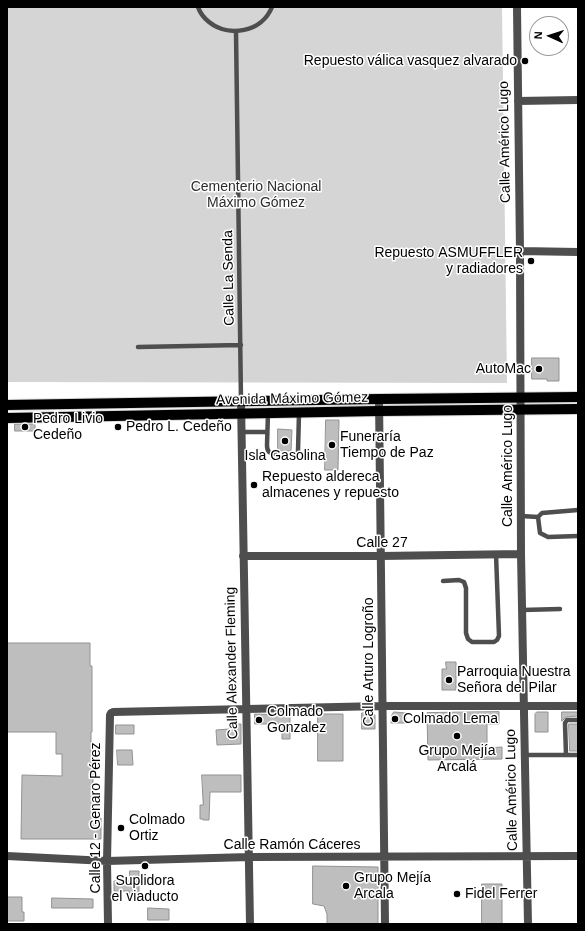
<!DOCTYPE html>
<meta charset="utf-8">
<style>
body{margin:0}
#map{position:relative;width:585px;height:931px;overflow:hidden;background:#fff;font-family:Helvetica,sans-serif}
canvas{display:block}
.frame{position:absolute;inset:0;border:8px solid #000;pointer-events:none}
.north{position:absolute;left:529px;top:16px;width:40px;height:40px;box-sizing:border-box;background:#fff;border:1px solid #999;border-radius:50%;rotate:273deg;font-size:11px;font-weight:700;line-height:16px;text-align:center;color:#000}
.north::after{content:'';display:block;margin:auto;width:14px;height:18px;background:#000;clip-path:polygon(50% 0,100% 100%,50% 72%,0 100%)}
</style>
<div id="map">
<canvas width="585" height="931"></canvas>
<div class="frame"></div>
<div class="north">N</div>
</div>
<script>
const context = document.querySelector('canvas').getContext('2d');
context.lineJoin = 'round';
function fill(path, color) {
  context.fillStyle = color;
  context.fill(path, 'evenodd');
}
function strokePath(path, color, width, dash) {
  context.strokeStyle = color;
  context.lineWidth = width;
  context.lineCap = dash ? 'butt' : 'round';
  context.setLineDash(dash || []);
  context.stroke(path);
}
function label(font, color, halo, rows, align = 'center') {
  context.font = font + ' Helvetica,sans-serif';
  context.lineWidth = 3;
  context.setLineDash([]);
  context.textBaseline = 'middle';
  context.strokeStyle = halo;
  context.fillStyle = color;
  for (const [text, x, y, turn = 0] of rows) {
    context.save();
    context.translate(x, y);
    context.rotate((+turn || 0) * Math.PI / 180);
    context.textAlign = isNaN(turn) ? turn : align;
    if (halo) context.strokeText(text, 0, 0);
    context.fillText(text, 0, 0);
    context.restore();
  }
}
fill(new Path2D(`
 M7,7h495l5,376 -500,-1z`), '#d5d5d5');
const building = new Path2D(`
 M532,358h27v23h-12v-2h-15z
 M326,420h13l-1,50h-13z
 M15,424h20v7h-20z
 M278,429l14,1 -1,21h-13z
 M7,643h83v23h2v66h-1v22h2v64h8v21h-80l1,-64 40,1v-22h-6v-22h-49z
 M446,662h10v28h-14v-21h4z
 M394,712l12,1v10h-15l1,-8z
 M499,712v12h-12v24l15,-1v12l-74,1 -1,-47z
 M537,712h11v20h-13v-18z
 M562,712h16v4l-12,1 -4,4z
 M362,713h11l2,2v14h-13z
 M255,714l27,1v-1h8v25h-8v-15h-27z
 M318,714h25v47h-25z
 M229,724h12v20l-24,1 -1,-15 13,-1z
 M569,724h9v27h-8z
 M116,725h18v9h-18z
 M117,750h15l1,15h-15z
 M202,775h39v17h-31l-1,28h-6v-1h-3v-14h3z
 M313,866l65,1v57h-51v-10l-3,-8 -11,-2z
 M130,871h9v25h-10v-5h-15v-10h15z
 M482,884h20v40h-20z
 M7,897h15v15h2v9h-17z
 M52,898l41,1v9h-41z
 M148,908l21,1v11h-21z`);
fill(building, '#bebebe');
strokePath(building, '#929292', 1);
const primary = new Path2D(`
 M7,405l372,-6 199,-2
 M7,418l372,-7 199,-2`);
strokePath(primary, '#dbdbdb', 12);
strokePath(new Path2D(`
 M198,7c2,6 6,11 11,15 20,16 53,10 63,-15
 M236,32l5,369
 M138,347l103,-2
 M268,413l-1,32c0,3 0,5 2,7 4,4 20,3 26,3l2,-1 1,-3 1,-38
 M242,432h25
 M521,516l17,1 4,-4 36,-3
 M538,517l2,16 8,4 30,-1
 M443,581l16,-1 5,2 2,6v45l2,6 4,3h22l3,-2 2,-4 -3,-82
 M522,610l38,-1
 M525,755h53
 M566,755l-1,-32 2,-3h11`), '#4e4e4e', 4.5);
strokePath(new Path2D(`
 M517,7l3,244 1,303 7,370
 M518,101l60,-1
 M520,251l58,1
 M379,399l6,525
 M241,401l9,523
 M243,556h138l140,-2
 M7,856l100,5 142,-4 329,-1
 M108,924l-1,-63 3,-146 1,-2 2,-1 269,-6h196`), '#4e4e4e', 8);
strokePath(primary, '#000', 10);
for (const [x, y, r, color] of [
 [525,61,4,"#000"],
 [531,261,4,"#000"],
 [539,369,4,"#000"],
 [25,427,4,"#000"],
 [118,427,4,"#000"],
 [285,441,4,"#000"],
 [332,445,4,"#000"],
 [254,485,4,"#000"],
 [449,680,4,"#000"],
 [395,719,4,"#000"],
 [259,720,4,"#000"],
 [457,736,4,"#000"],
 [121,828,4,"#000"],
 [145,866,4,"#000"],
 [346,886,4,"#000"],
 [457,894,4,"#000"]
]) {
  const dot = new Path2D();
  dot.arc(x, y, r, 0, 2 * Math.PI);
  context.fillStyle = color;
  context.fill(dot);
  strokePath(dot, '#fff', 1.5);
}
label('14px', '#000', '#fff', [
 ["Repuesto válica vasquez alvarado",517,61,"right"],
 ["Repuesto ASMUFFLER",523,253,"right"],
 ["y radiadores",523,269,"right"],
 ["AutoMac",531,369,"right"],
 ["Pedro Livio",33,419],
 ["Cedeño",33,435],
 ["Pedro L. Cedeño",126,427],
 ["Funeraría",340,437],
 ["Tiempo de Paz",340,453],
 ["Isla Gasolina",285,456,"center"],
 ["Repuesto aldereca",262,477],
 ["almacenes y repuesto",262,493],
 ["Parroquia Nuestra",457,672],
 ["Señora del Pilar",457,688],
 ["Colmado",267,712],
 ["Gonzalez",267,728],
 ["Colmado Lema",403,719],
 ["Grupo Mejía",457,751,"center"],
 ["Arcalá",457,767,"center"],
 ["Colmado",129,820],
 ["Ortiz",129,836],
 ["Grupo Mejía",354,878],
 ["Arcala",354,894],
 ["Suplidora",145,881,"center"],
 ["el viaducto",145,897,"center"],
 ["Fidel Ferrer",465,894]
], 'left');
label('14px', '#000', '#fff', [
 ["Calle Américo Lugo",505,142,-91],
 ["Calle La Senda",229,278,-91],
 ["Avenida Máximo Gómez",292,399,-1],
 ["Calle Américo Lugo",508,466,-90],
 ["Calle 27",382,543],
 ["Calle Arturo Logroño",369,662,-90],
 ["Calle Alexander Fleming",232,663,-91],
 ["Calle Américo Lugo",512,790,-91],
 ["Calle 12 - Genaro Pérez",96,818,-90],
 ["Calle Ramón Cáceres",292,845]
]);
label('14px', '#2c2c2c', '#fff', [
 ["Cementerio Nacional",256,187],
 ["Máximo Gómez",256,203]
]);
</script>
